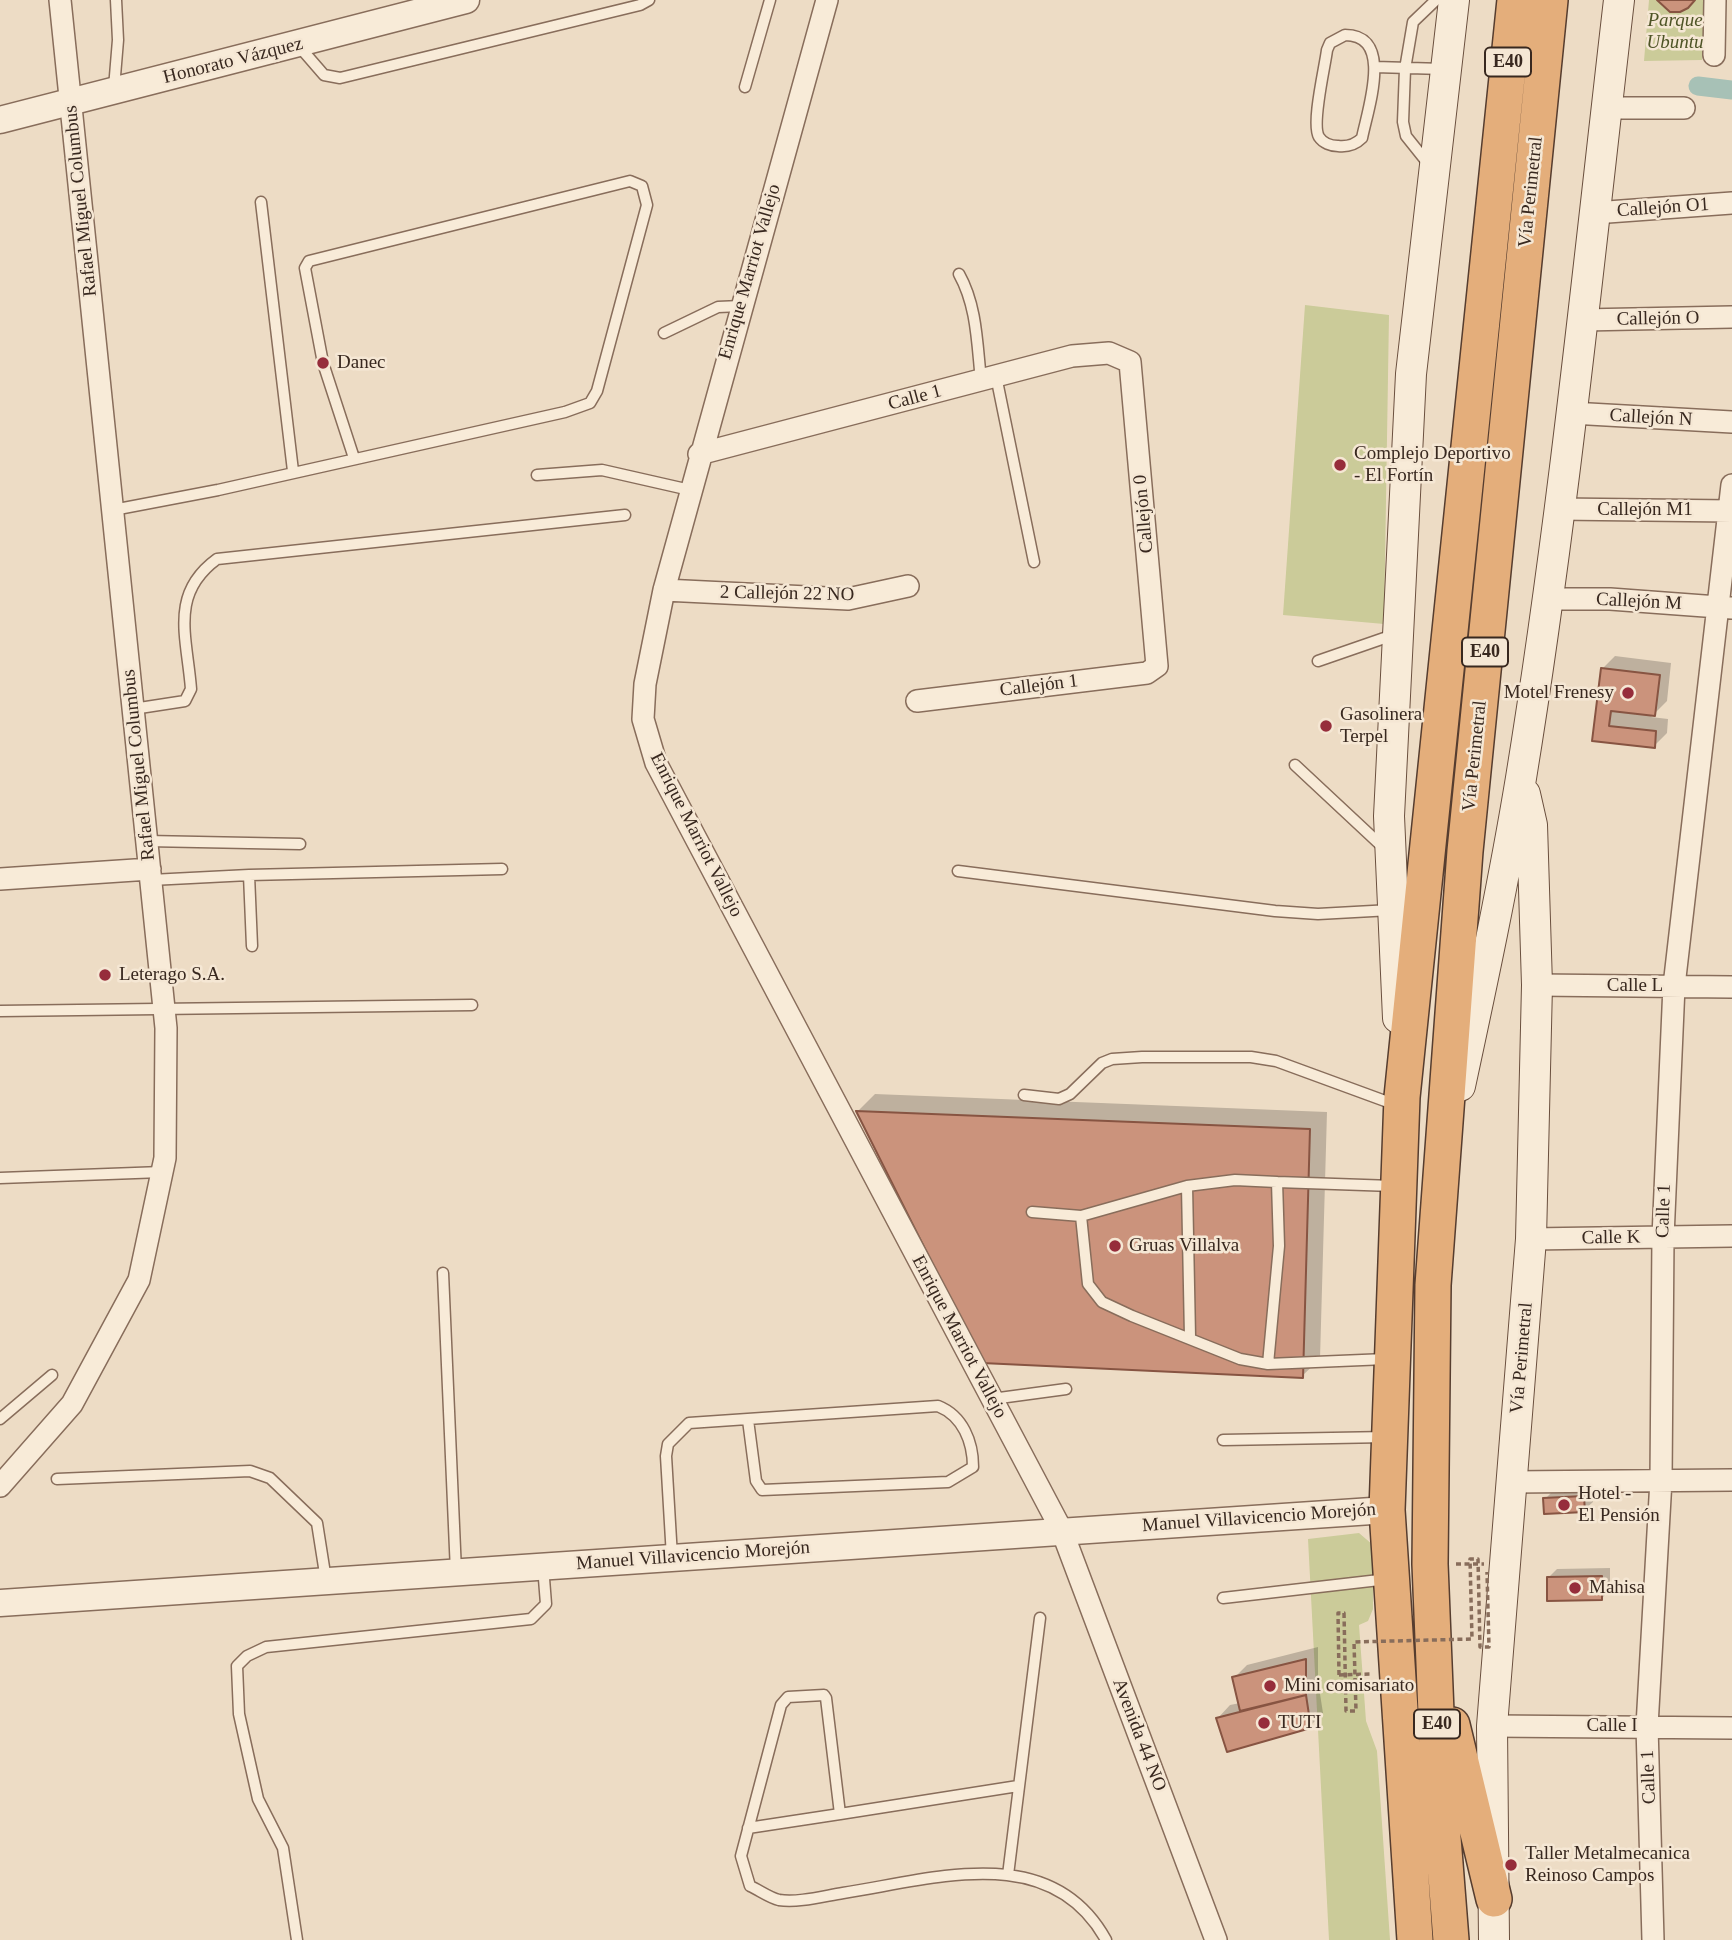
<!DOCTYPE html>
<meta charset="utf-8">
<style>
body{margin:0}
canvas{display:block;background:#eddcc5}
</style>
<canvas width="1732" height="1940"></canvas>
<script>
const context = document.querySelector('canvas').getContext('2d');
context.lineJoin = 'round';
function fill(path, color) {
  context.fillStyle = color;
  context.fill(path, 'evenodd');
}
function strokePath(path, color, width, dash) {
  context.strokeStyle = color;
  context.lineWidth = width;
  context.lineCap = dash ? 'butt' : 'round';
  context.setLineDash(dash || []);
  context.stroke(path);
}
function label(font, color, halo, rows, align = 'center') {
  context.font = font + ' "Times New Roman",serif';
  context.lineWidth = 5;
  context.setLineDash([]);
  context.textBaseline = 'middle';
  context.strokeStyle = halo;
  context.fillStyle = color;
  for (const [text, x, y, turn = 0] of rows) {
    context.save();
    context.translate(x, y);
    context.rotate((+turn || 0) * Math.PI / 180);
    context.textAlign = isNaN(turn) ? turn : align;
    if (halo) context.strokeText(text, 0, 0);
    context.fillText(text, 0, 0);
    context.restore();
  }
}
fill(new Path2D(`
 M1649,0h60l-7,60 -58,1z
 M1305,305l84,10 -5,309 -101,-9z
 M1359,1533l14,12v64l-5,12 -9,4 7,96 11,30 13,189h-61l-21,-401z`), '#cbcb99');
fill(new Path2D(`
 M1615,656l56,7 -4,38 -16,16 17,2 -1,14 -13,13 -60,-6 8,-71z
 M875,1094l452,18 -7,247 -18,17 -319,-15 -125,-250z
 M1592,1489l1,13 -9,8 -39,-11 8,-8z
 M1610,1568v22l-9,9 -52,-22 8,-8z
 M1318,1647v34l5,32 -13,13 -92,-8 12,-13 10,-2 -6,-25 13,-13z`), '#0003');
strokePath(new Path2D(`
 M1698,86l34,4`), '#a7c1b6', 19);
const building = new Path2D(`
 M1657,0h38l-7,8 -8,4h-10z
 M1601,668l59,7 -5,41 -44,-5 -2,15 47,5 -1,17 -63,-7z
 M856,1111l454,18 -7,249 -321,-15z
 M1584,1496l1,16 -41,2 -1,-16z
 M1602,1576v24l-55,1v-24z
 M1306,1659v36l-66,16 -8,-34z
 M1306,1695l5,33 -84,24 -11,-34z`);
fill(building, '#cb937c');
strokePath(building, '#875442', 2);
const service = new Path2D(`
 M1345,35c49,0 23,73 17,103 -6,6 -15,9 -24,8 -7,0 -15,-3 -19,-9 -8,-13 6,-70 8,-87l3,-7z
 M298,45l26,30 16,3 300,-73 9,-5
 M1375,67l68,2
 M745,87l25,-87
 M114,88l4,-48 -2,-40
 M1430,166l-24,-30 -3,-14 2,-53 8,-47 23,-22
 M261,202l32,269
 M959,274c18,32 18,70 22,106
 M664,333l54,-26 23,-1
 M996,376l38,186
 M537,475l65,-5 88,20
 M113,510l105,-20 347,-78 25,-9 7,-12 50,-186 -5,-19 -12,-5 -321,80 -4,7 18,95 31,95
 M1318,661l78,-27
 M133,709l52,-8 6,-12c-4,-52 -22,-95 26,-130l408,-44
 M1295,765l90,84
 M147,841l153,3
 M958,871l317,40 43,3 73,-4
 M249,875l253,-6
 M151,880l98,-5 3,71
 M0,1011l472,-6
 M1024,1095l35,4 11,-5 32,-31 10,-4 30,-2h109l25,4 120,44
 M0,1178l162,-6
 M1277,1182l116,4
 M1187,1186l3,151
 M1032,1212l49,4 106,-30 48,-6 42,2 2,64 -11,118
 M1081,1216l7,68 14,18 30,14 108,43 28,5 118,-5
 M443,1273l13,299
 M992,1399l74,-10
 M0,1419l52,-44
 M1223,1440l164,-3
 M57,1479l193,-8 20,7 47,45 9,57
 M672,1557l-6,-101 2,-12 21,-21 249,-17c25,10 35,36 35,61l-25,15 -186,8 -6,-9 -8,-61
 M1223,1598l165,-19
 M1018,1786l-178,28 -14,-116 -2,-3 -36,2 -7,8 -40,151 9,30c9,4 20,12 29,14 19,3 45,-4 64,-7 91,-14 208,-53 263,47
 M748,1828l92,-14
 M1008,1875l32,-257
 M297,1940l-14,-92 -25,-49 -19,-85 -2,-48 10,-10 19,-9 265,-28 15,-15 -3,-38`);
const minor = new Path2D(`
 M827,0l-163,590 -19,94 -2,35 13,44 406,768 154,409
 M1714,55l1,-55
 M1606,108h78
 M1594,213l138,-10
 M1583,320l149,-3
 M1571,413l161,9
 M699,454l373,-98 37,-3 21,9 27,304 -10,7 -230,28
 M1558,509l174,2
 M664,590l184,9 60,-13
 M1546,599h64l122,9
 M0,879l150,-10
 M1537,985l195,2
 M1531,1239l201,-3
 M1512,1482l220,-2
 M0,1486l72,-82 67,-124 26,-122 1,-130 -106,-1028
 M1492,1726l240,2
 M1653,1940l-6,-214 14,-246 2,-243 11,-251 58,-501`);
const tertiary = new Path2D(`
 M0,120l466,-120
 M0,1603l1387,-93`);
const secondary = new Path2D(`
 M1398,1018l-9,-202 22,-442 43,-374
 M1460,1086c22,-102 44,-205 61,-308 42,-258 68,-519 98,-778
 M1494,1940l-2,-214 39,-487 6,-254 -5,-160 -7,-31`);
const trunk = new Path2D(`
 M1452,1725l42,174
 M1415,1940l-28,-430 15,-413 113,-1097
 M1451,1940l-12,-153 -9,-223 3,-279 32,-434 85,-851`);
strokePath(service, '#886d5b', 13);
strokePath(minor, '#886d5b', 24);
strokePath(tertiary, '#886d5b', 29);
strokePath(secondary, '#6a4f3e', 32);
strokePath(trunk, '#563d2f', 38);
strokePath(new Path2D(`
 M1456,1564h28
 M1339,1675l33,-1`), '#886d5b', 3.5, [5, 3.5]);
strokePath(service, '#f8ebd8', 10);
strokePath(minor, '#f8ebd8', 21);
strokePath(tertiary, '#f8ebd8', 26);
strokePath(secondary, '#f8ebd8', 30);
strokePath(trunk, '#e4ae7b', 35);
strokePath(new Path2D(`
 M1339,1675l-1,-62h6l2,98h10l-2,-69 118,-3 -2,-80h8l2,88h9l-2,-75`), '#886d5b', 3.5, [5, 3.5]);
for (const [x, y, r, color] of [
 [323,363,7,"#962d3b"],
 [1340,465,7,"#962d3b"],
 [1628,693,7,"#962d3b"],
 [1326,726,7,"#962d3b"],
 [105,975,7,"#962d3b"],
 [1115,1246,7,"#962d3b"],
 [1564,1505,7,"#962d3b"],
 [1575,1588,7,"#962d3b"],
 [1270,1686,7,"#962d3b"],
 [1264,1723,7,"#962d3b"],
 [1511,1865,7,"#962d3b"]
]) {
  const dot = new Path2D();
  dot.arc(x, y, r, 0, 2 * Math.PI);
  context.fillStyle = color;
  context.fill(dot);
  strokePath(dot, '#f5e7d4', 2.5);
}
for (const [x, y, w] of [
 [1508,62,46],
 [1485,652,46],
 [1437,1724,46]
]) {
  const box = new Path2D();
  box.roundRect(x - w / 2, y - 14.5, w, 29, 5);
  context.fillStyle = '#f5e7d4';
  context.fill(box);
  strokePath(box, '#38281f', 2);
}
label('bold 18px', '#38281f', null, [
 ["E40",1508,62],
 ["E40",1485,652],
 ["E40",1437,1724]
]);
label('italic 19px', '#4e5426', '#f5e7d4', [
 ["Parque",1675,21],
 ["Ubuntu",1675,43]
]);
label('19px', '#38281f', '#f5e7d4', [
 ["Honorato Vázquez",233,61,-14],
 ["Vía Perimetral",1531,192,-84],
 ["Rafael Miguel Columbus",81,201,-96],
 ["Callejón O1",1663,208,-4],
 ["Enrique Marriot Vallejo",750,272,-74],
 ["Callejón O",1658,319,-1],
 ["Calle 1",915,398,-15],
 ["Callejón N",1651,418,3],
 ["Callejón M1",1645,510],
 ["Callejón 0",1144,514,-95],
 ["2 Callejón 22 NO",787,594,1],
 ["Callejón M",1639,602,3],
 ["Callejón 1",1039,686,-7],
 ["Vía Perimetral",1475,756,-84],
 ["Rafael Miguel Columbus",139,765,-96],
 ["Enrique Marriot Vallejo",696,835,63],
 ["Calle L",1635,986],
 ["Calle 1",1664,1211,-88],
 ["Calle K",1611,1238,-1],
 ["Enrique Marriot Vallejo",959,1337,62],
 ["Vía Perimetral",1522,1358,-85],
 ["Manuel Villavicencio Morejón",1259,1518,-4],
 ["Manuel Villavicencio Morejón",693,1556,-4],
 ["Calle I",1612,1726],
 ["Avenida 44 NO",1139,1735,69],
 ["Calle 1",1649,1777,-92]
]);
label('19px', '#38281f', '#f5e7d4', [
 ["Danec",337,363],
 ["Complejo Deportivo",1354,454],
 ["- El Fortín",1354,476],
 ["Motel Frenesy",1614,693,"right"],
 ["Gasolinera",1340,715],
 ["Terpel",1340,737],
 ["Leterago S.A.",119,975],
 ["Gruas Villalva",1129,1246],
 ["Hotel -",1578,1494],
 ["El Pensión",1578,1516],
 ["Mahisa",1589,1588],
 ["Mini comisariato",1284,1686],
 ["TUTI",1278,1723],
 ["Taller Metalmecanica",1525,1854],
 ["Reinoso Campos",1525,1876]
], 'left');
</script>
